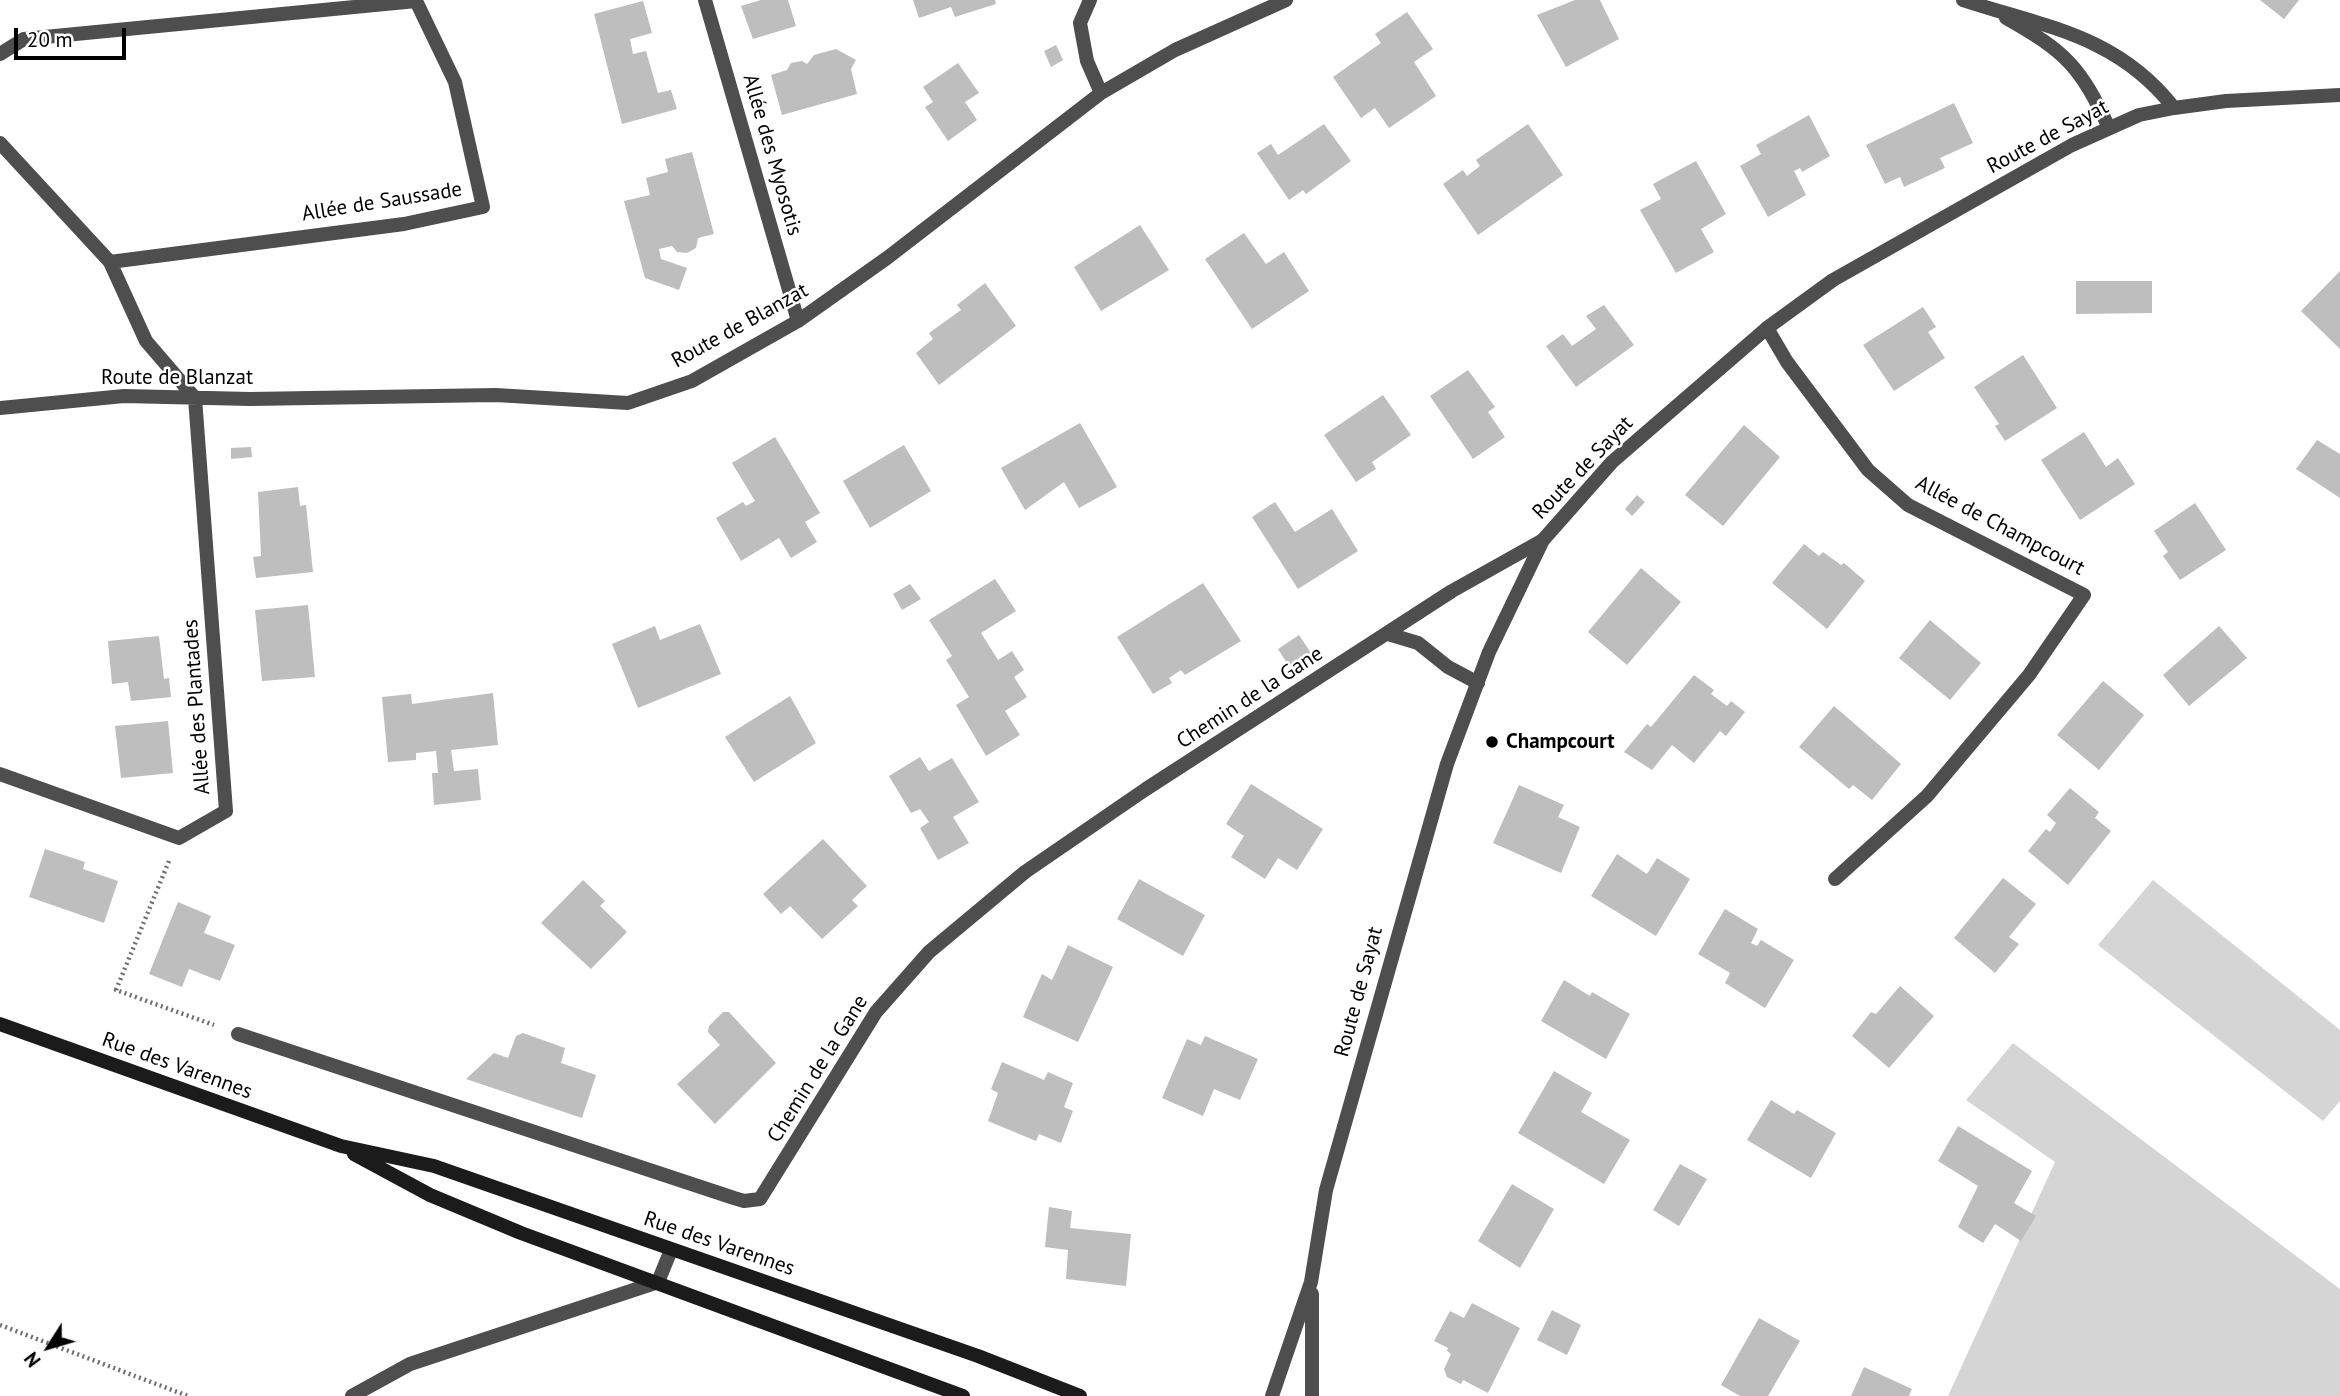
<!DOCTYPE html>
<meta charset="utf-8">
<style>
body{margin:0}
#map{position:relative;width:2340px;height:1396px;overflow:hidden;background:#fff;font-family:"PT Sans",sans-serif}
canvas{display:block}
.north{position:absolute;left:14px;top:1312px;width:70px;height:70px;-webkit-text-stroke:5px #fff;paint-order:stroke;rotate:233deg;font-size:19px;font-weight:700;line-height:28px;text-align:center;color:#000}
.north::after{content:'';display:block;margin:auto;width:24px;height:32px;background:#000;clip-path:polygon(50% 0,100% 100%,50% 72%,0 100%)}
.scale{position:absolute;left:14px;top:28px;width:112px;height:32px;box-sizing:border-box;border:4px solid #000;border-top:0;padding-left:9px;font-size:21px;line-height:24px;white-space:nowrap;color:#000;-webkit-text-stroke:5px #fff;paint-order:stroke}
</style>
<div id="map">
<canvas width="2340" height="1396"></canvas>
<div class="north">N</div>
<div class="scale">20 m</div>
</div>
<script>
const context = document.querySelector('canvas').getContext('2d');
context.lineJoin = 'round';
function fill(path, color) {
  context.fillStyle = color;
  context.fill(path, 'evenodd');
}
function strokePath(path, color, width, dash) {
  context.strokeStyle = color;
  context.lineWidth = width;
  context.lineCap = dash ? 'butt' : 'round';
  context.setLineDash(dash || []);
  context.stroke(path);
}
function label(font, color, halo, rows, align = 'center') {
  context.font = font + ' "PT Sans",sans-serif';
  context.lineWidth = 5;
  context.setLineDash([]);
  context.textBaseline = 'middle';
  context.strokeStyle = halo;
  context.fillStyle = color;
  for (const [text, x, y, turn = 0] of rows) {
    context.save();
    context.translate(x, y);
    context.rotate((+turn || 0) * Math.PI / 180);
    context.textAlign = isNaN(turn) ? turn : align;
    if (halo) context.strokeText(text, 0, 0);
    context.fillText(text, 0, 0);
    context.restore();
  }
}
fill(new Path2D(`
 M2153,880l187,150v71l-17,20 -225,-176z
 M2013,1043l327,246v107h-392l107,-234 -89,-62z`), '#d5d5d5');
fill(new Path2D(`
 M761,0h27l8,26 -43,13 -12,-33z
 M913,0h82l1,4 -41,13 -4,-10 -32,11z
 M1575,0h25l19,39 -53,28 -29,-52z
 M2260,0h39l-15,19z
 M643,1l9,32 -22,6 3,15 13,-3 12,42 13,-3 6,19 -55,15 -28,-110z
 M1407,12l26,37 -19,13 22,34 -47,32 -14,-20 -14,10 -28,-41 48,-34 -6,-9z
 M1056,45l7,15 -12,7 -7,-16z
 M836,49l20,11 -5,9 6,25 -75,21 -11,-40 16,-5 4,-7 11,-2 5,3 7,-9z
 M958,63l21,30 -14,9 12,18 -29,21 -23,-34 8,-5 -10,-15z
 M1954,103l19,40 -33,15 5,10 -41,19 -4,-10 -15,7 -19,-39z
 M1809,115l21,41 -28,16 -2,-4 -6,3 12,24 -38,22 -28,-51 21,-12 -5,-9z
 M1324,124l27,37 -45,33 -3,-4 -14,10 -32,-47 14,-9 7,11z
 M1528,124l35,51 -85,60 -35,-51 20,-14 4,6 13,-10 -4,-6z
 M692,152l22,82 -16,4 -2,10 -9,5 -10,-1 -5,-6 -13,3 2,10 26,9 -8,22 -34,-12 -21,-77 26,-6 -4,-17 22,-6 -3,-13z
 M1696,161l30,53 -25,15 13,23 -38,21 -36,-63 21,-11 -8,-15z
 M1140,225l29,45 -68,41 -27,-44z
 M1244,233l22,31 18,-12 25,39 -57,38 -47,-70z
 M2340,271v78l-39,-38z
 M2076,281h76v32l-76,1z
 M985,283l31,43 -77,59 -23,-32 17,-14 -4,-6 32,-23 -4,-5z
 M1604,305l30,40 -58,42 -30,-41 17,-12 9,12 24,-17 -10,-13z
 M1923,307l13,20 -8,5 17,26 -51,33 -31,-46z
 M2023,355l34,53 -52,33 -10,-15 4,-2 -25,-37z
 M1468,370l27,37 -7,5 17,25 -32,22 -43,-63z
 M1383,395l28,40 -39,27 4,7 -20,13 -32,-47z
 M1080,423l37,64 -38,21 -15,-26 -39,28 -24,-42z
 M1744,425l36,32 -57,69 -38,-31z
 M2084,432l22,35 12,-9 17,26 -55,36 -39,-60z
 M775,437l45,76 -15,9 12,20 -26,16 -12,-20 -38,23 -25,-43 27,-16 3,4 9,-5 -23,-38z
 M2317,440l23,14v44l-44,-29z
 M904,445l27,46 -61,37 -27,-47z
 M251,447l1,10 -21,2v-11z
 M298,487l2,19 6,-1 7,67 -57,6 -3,-21 8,-1 -3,-64z
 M1637,495l8,7 -13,14 -7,-7z
 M1275,502l20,30 37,-23 26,42 -60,38 -46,-72z
 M2195,503l31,47 -46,30 -17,-24 5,-4 -14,-21z
 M1804,544l15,12 4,-4 18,13 3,-2 21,18 -38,48 -55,-46z
 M1641,568l40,34 -54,63 -39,-33z
 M995,579l21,32 -35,22 17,27 14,-9 12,19 -10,7 13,20 -22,14 15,24 -34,21 -30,-51 13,-8 -23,-37 6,-4 -23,-36z
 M1203,583l38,58 -56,34 -4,-5 -12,8 3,5 -19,11 -36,-57z
 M910,584l11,15 -19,11 -9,-16z
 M308,605l7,72 -53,4 -7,-71z
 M1930,620l51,43 -31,37 -51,-42z
 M700,624l21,50 -83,34 -26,-64 43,-18 5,14z
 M2219,626l28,32 -58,48 -26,-31z
 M1299,635l14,21 -21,15 -14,-22z
 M159,636l5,43 5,-1 2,19 -40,4 -3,-19 -16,2 -4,-43z
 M1694,675l20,15 -3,4 16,12 4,-5 14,11 -19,24 -6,-5 -26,32 -22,-18 -20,25 -28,-18 23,-28 4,3z
 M2103,681l41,34 -45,55 -42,-35z
 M493,693l5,52 -47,5 3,21 24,-2 3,31 -47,5 -2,-32h6l-2,-22 -20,2v7l-28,2 -6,-65 29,-3 1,10z
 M790,696l26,47 -62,39 -29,-45z
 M1834,706l67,58 -29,36 -19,-15 -4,4 -50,-42z
 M168,721l5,52 -52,5 -6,-52z
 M920,757l9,14 23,-13 27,44 -26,15 16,26 -31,17 -18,-32 9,-6 -9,-13 -9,4 -22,-37z
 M1251,784l72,45 -26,41 -19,-12 -13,21 -34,-22 13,-21 -18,-12z
 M1519,785l45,20 -6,12 22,10 -19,46 -68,-30z
 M2070,788l29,24 -4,6 16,13 -43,54 -40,-34 18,-22 4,3 6,-9 -9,-8z
 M823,839l44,47 -15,14 6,6 -36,33 -32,-33 -9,8 -18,-20z
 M45,849l40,13 -2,7 35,12 -14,42 -75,-26z
 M1617,854l30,20 10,-16 33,21 -34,57 -65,-40z
 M2003,878l33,26 -27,33 10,7 -24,29 -41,-35z
 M1139,879l66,36 -22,41 -66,-37z
 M583,880l22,21 -5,5 27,26 -36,37 -50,-46z
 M178,902l33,14 -7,17 31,12 -15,36 -31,-12 -7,18 -33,-13z
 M1725,909l33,20 -7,14 6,3 4,-6 33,20 -29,48 -40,-25 5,-10 -32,-19z
 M1068,945l45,22 -35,75 -55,-25 19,-43 10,6z
 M1564,980l26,16 2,-4 38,22 -24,45 -65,-38z
 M1900,986l34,30 -45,52 -37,-32 19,-24 5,2z
 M723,1012h6l47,51 -61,61 -38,-40 43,-39 -12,-13 1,-6z
 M523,1033l42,15 -4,15 35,12 -14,43 -116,-39 28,-26 14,5 8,-22z
 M1205,1036l53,23 -18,41 -26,-11 -11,27 -41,-18 25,-59 14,6z
 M1002,1062l42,18 4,-8 25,11 -9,24 9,4 -12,32 -22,-9 -3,7 -48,-20 10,-28 -7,-4z
 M1554,1071l38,22 -11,19 49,28 -26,44 -86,-51z
 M1771,1100l23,14 3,-4 39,23 -25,45 -64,-38z
 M1958,1126l74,45 -18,32 22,13 -15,25 -26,-17 -12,19 -25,-16 20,-41 -40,-25z
 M1680,1164l27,15 -28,47 -26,-16z
 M1512,1184l42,25 -34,59 -42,-27z
 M1049,1207l23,4 -2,17 61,6 -5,52 -60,-7 2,-29 -23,-3z
 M1472,1303l48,25 -32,65 -25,-13 -2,4 -14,-7 -3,-8 7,-15 -4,-3 1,-3 -14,-7 16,-30 14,7z
 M1552,1310l29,15 -14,30 -30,-15z
 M1759,1318l41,23 -32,55h-28l-19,-11z
 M1864,1367l48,22 -3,7h-58z`), '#bebebe');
strokePath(new Path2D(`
 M169,861l-53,129 98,35
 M0,1325l188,71`), '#707070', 4.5, [2, 3.5]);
strokePath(new Path2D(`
 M705,0l93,321
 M1090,0l-10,23 7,38 14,32
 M1963,0c82,27 154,35 211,108
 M2006,18c60,34 74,48 103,110
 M0,54l24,-15 392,-38 39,81 28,125 -79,17 -294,38
 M0,143l110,119 36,79 49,57 31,413 -47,27 -179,-64
 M1767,328l20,34 81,108 40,35 176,90 -55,80 -102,121 -92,83
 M0,408l124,-12 126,3 246,-4 132,8 64,-22 106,-60 89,-63 214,-165 74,-43 111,-50
 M1388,634l30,9 30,24 30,16
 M238,1034l496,164 10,3 16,-2 116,-187 53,-60 96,-80 121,-83 306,-198 91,-51
 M352,1396l58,-32 248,-82 13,-32`), '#4e4e4e', 14);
strokePath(new Path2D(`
 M1312,1294v102
 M1272,1396l39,-114 15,-92 121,-426 42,-112 54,-112 69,-78 155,-134 66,-48 239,-135 67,-30 35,-7 52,-7 114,-6`), '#4e4e4e', 14);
strokePath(new Path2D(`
 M0,1024l341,122 93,20 544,190 102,40
 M354,1154l76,41 91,38 442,163`), '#1b1b1b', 14);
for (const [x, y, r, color] of [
 [1492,742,7,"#000"]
]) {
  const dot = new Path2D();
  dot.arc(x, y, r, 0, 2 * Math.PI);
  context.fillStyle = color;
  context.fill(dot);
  strokePath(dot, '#fff', 2.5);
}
label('21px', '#000', '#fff', [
 ["Route de Sayat",2048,137,-28],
 ["Allée des Myosotis",772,155,74],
 ["Allée de Saussade",382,202,-9],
 ["Route de Blanzat",740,326,-29],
 ["Route de Blanzat",177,378],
 ["Route de Sayat",1583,468,-46],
 ["Allée de Champcourt",2000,526,28],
 ["Chemin de la Gane",1250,698,-33],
 ["Allée des Plantades",197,707,-94],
 ["Route de Sayat",1359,992,-75],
 ["Rue des Varennes",177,1066,20],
 ["Chemin de la Gane",818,1069,-58],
 ["Rue des Varennes",719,1244,19]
]);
label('bold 21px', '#000', '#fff', [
 ["Champcourt",1506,742]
], 'left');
</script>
